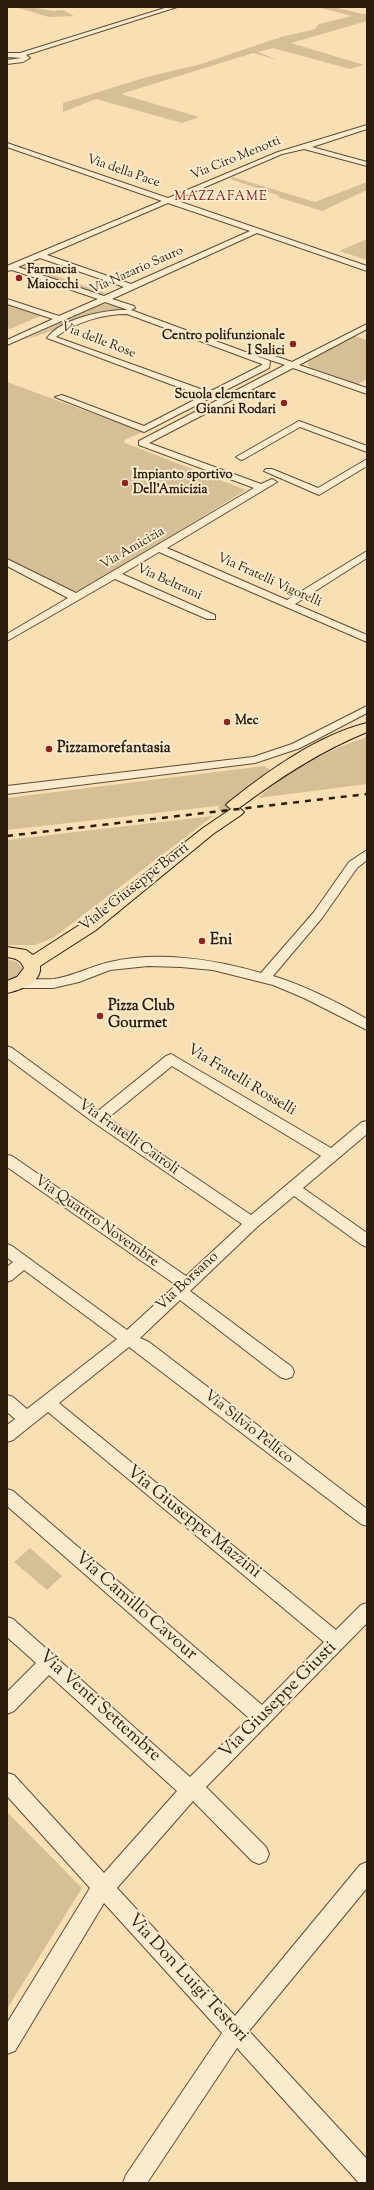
<!DOCTYPE html>
<style>
body{margin:0}
#map{position:relative;width:374px;height:2190px;overflow:hidden;background:#f8e0b4;font-family:"Sorts Mill Goudy",serif}
canvas{display:block}
.frame{position:absolute;inset:0;border:8px solid #2c1b0a;pointer-events:none}
</style>
<div id="map">
<canvas width="374" height="2190"></canvas>
<div class="frame"></div>
</div>
<script>
const context = document.querySelector('canvas').getContext('2d');
context.lineJoin = 'round';
function fill(path, color) {
  context.fillStyle = color;
  context.fill(path, 'evenodd');
}
function strokePath(path, color, width, dash) {
  context.strokeStyle = color;
  context.lineWidth = width;
  context.lineCap = dash ? 'butt' : 'round';
  context.setLineDash(dash || []);
  context.stroke(path);
}
function label(font, color, halo, rows, align = 'center') {
  context.font = font + ' "Sorts Mill Goudy",serif';
  context.lineWidth = 4;
  context.setLineDash([]);
  context.textBaseline = 'middle';
  context.strokeStyle = halo;
  context.fillStyle = color;
  for (const [text, x, y, turn = 0] of rows) {
    context.save();
    context.translate(x, y);
    context.rotate((+turn || 0) * Math.PI / 180);
    context.textAlign = isNaN(turn) ? turn : align;
    if (halo) context.strokeText(text, 0, 0);
    context.fillText(text, 0, 0);
    context.restore();
  }
}
fill(new Path2D(`
 M15,7h16l22,4 10,-1 11,6 -25,1z
 M317,7h17l28,7 5,-1v8l-76,22 73,22 -14,4 -77,-21 -15,4 20,8 -25,-7 -132,41 78,23 -17,6 -86,-24 -33,13v-9l84,-26 54,-13 80,-27 34,-8 4,-5 33,-8z
 M233,177l82,25 52,-20v8l-45,21 -45,-14 3,-1 -50,-17z
 M367,239v21l-28,-9z
 M26,266l80,27 -5,2 -80,-27z
 M7,299l40,14 -37,16 -3,-1z
 M102,304l14,1 27,9c-51,-14 -72,14 -117,25z
 M354,336l13,4v39l-9,5 -47,-16 -3,-3 -1,-3z
 M7,382l136,50 -19,8 1,3 121,47 -163,100 -12,2 -64,-33z
 M367,737v47l-109,14c31,-28 69,-48 109,-61z
 M264,766l7,4 -45,35 -219,25v-32z
 M213,816l-160,122 -18,7h-28v-105z
 M7,959l10,3 5,6 -2,8 -13,6z
 M30,1548l32,28 -15,14 -33,-28z
 M7,1812l75,76 -75,121z`), '#d5bf97');
strokePath(new Path2D(`
 M223,814l11,-9`), '#cfb992', 16, [16, 8]);
const minor = new Path2D(`
 M168,7h9l-151,48 4,3 -7,4 -16,2v-4l15,-2 -15,-1v-4h13z
 M367,125v4l-55,18 55,15v4l-63,-17 -22,5 -107,46 192,66v5l-110,-38 -145,66 22,7 1,2 -4,2 139,51 -1,7 -125,64 -89,-35 7,-2 82,31 58,-30 -155,-58c13,-19 59,-29 81,-28l-23,-8 -98,43v-5l46,-21 -46,-15v-5l52,17 39,-17 -86,-29 -5,1v-5l155,-65 -155,-54v-4l161,55 110,-46zM168,203l82,28 -119,53 -84,-29zM40,258l84,29 -20,9 -86,-29zM127,314l135,50v1l-53,27 -153,-55c19,-15 47,-23 71,-23z
 M367,324v5l-68,36 68,23v6l-74,-26 -144,75 112,41 11,-5 5,3 -110,66 120,52 80,-49v7l-72,46 72,31v7l-208,-90 -37,22 93,41v4h-8l-92,-40 -108,62v-7l61,-36 -61,-32v-7l69,34 178,-105 -115,-43v-4l146,-76 -30,-10v-4h6l31,11z
 M299,421l68,25v6l-67,-25 -56,32 -3,1 -5,-3z
 M367,459v7l-48,29 -55,-24 2,-2h6l46,19z
 M367,706v7l-67,35 -45,15 -248,31v-8l246,-29 39,-13z
 M367,850v10l-10,8 -35,50 -49,58c33,10 64,26 94,43v11l-63,-32 -31,-13 -60,-15 -32,-3 -33,-1 -38,4 -31,12 -26,6h-36l-7,-4c5,-7 35,-4 44,-5 20,-3 37,-13 56,-17 48,-11 104,-3 151,11l53,-61 35,-50z
 M7,1046l5,2 86,63 68,-55 5,-2 160,94 31,-26 5,-1v13l-64,54 64,45v14l-5,-2 -68,-49 -37,31 -67,64 102,76 2,5 -2,5 -6,2 -6,-2 -100,-77 -40,38 9,4 218,167v17l-6,-2 -232,-177 -70,56 277,227 25,-25 6,-2v20l-161,164 60,60 3,7 -3,7 -7,3 -7,-3 -59,-60 -76,87 118,128 125,-151 7,-3v26l-118,143 118,128v24h-8l-122,-135 -90,135h-24l3,-8 96,-142 -118,-130 -89,148 -8,3v-31l83,-135 -83,-92v-23l7,2 90,98 73,-82 -128,-116 -35,36 -7,3v-22l29,-29 -29,-26v-20l6,2 177,158 59,-59 -242,-212v-17l6,2 249,214 62,-63 -276,-230 -35,28 -6,2v-17l8,-6 -8,-7v-17l6,2 14,12 90,-70 -93,-69 -12,10 -5,2v-15l6,-5 -6,-4v-14l5,2 115,84 49,-45 -169,-118v-12l5,1 174,120 56,-52 -149,-102 -86,-64zM172,1066l149,90 -70,59 -143,-97z`);
const major = new Path2D(`
 M367,723v9c-47,19 -88,46 -128,76l5,4 -3,3 -28,19 -117,96 -56,36c2,17 -20,24 -33,27v-12l10,-4 7,-9c-3,-8 -9,-10 -17,-11v-10l19,3 7,5 51,-33 119,-94 28,-19 -5,-4 3,-3c39,-31 89,-67 138,-79z`);
strokePath(minor, '#5f4c34', 2);
strokePath(major, '#2c1b0a', 2);
fill(minor, '#faebce');
fill(major, '#f8e0b4');
strokePath(new Path2D(`
 M7,836l360,-42`), '#2c1b0a', 2.5, [6, 6]);
for (const [x, y, r, color] of [
 [19,278,4,"#8f2418"],
 [293,344,4,"#8f2418"],
 [284,403,4,"#8f2418"],
 [125,483,4,"#8f2418"],
 [227,722,4,"#8f2418"],
 [49,749,4,"#8f2418"],
 [202,941,4,"#8f2418"],
 [100,1016,4,"#8f2418"]
]) {
  const dot = new Path2D();
  dot.arc(x, y, r, 0, 2 * Math.PI);
  context.fillStyle = color;
  context.fill(dot);
  strokePath(dot, '#faebce', 1.5);
}
label('13px', '#2c1b0a', '#faebce', [
 ["Via Ciro Menotti",236,159,-22],
 ["Via della Pace",123,172,19],
 ["Via Nazario Sauro",137,271,-24],
 ["Via delle Rose",98,341,21],
 ["Via Amicizia",133,549,-30],
 ["Via Fratelli Vigorelli",269,581,24],
 ["Via Beltrami",169,583,24]
]);
context.letterSpacing = '1px';
label('13px', '#7a1f14', '#faebce', [
 ["MAZZAFAME",221,198]
]);
context.letterSpacing = '0px';
label('bold 13px', '#2c1b0a', '#faebce', [
 ["Farmacia",27,271],
 ["Maiocchi",27,286],
 ["Centro polifunzionale",285,337,"right"],
 ["I Salici",285,352,"right"],
 ["Scuola elementare",276,396,"right"],
 ["Gianni Rodari",276,411,"right"],
 ["Impianto sportivo",133,476],
 ["Dell'Amicizia",133,491],
 ["Mec",235,722]
], 'left');
label('bold 15px', '#2c1b0a', '#faebce', [
 ["Pizzamorefantasia",57,749],
 ["Eni",210,941],
 ["Pizza Club",108,1007],
 ["Gourmet",108,1024]
], 'left');
label('15px', '#2c1b0a', '#faebce', [
 ["Viale Giuseppe Borri",135,888,-38],
 ["Via Fratelli Rosselli",241,1081,31],
 ["Via Fratelli Cairoli",128,1138,35],
 ["Via Quattro Novembre",96,1222,35],
 ["Via Borsano",188,1282,-43],
 ["Via Silvio Pellico",248,1428,38]
]);
label('18px', '#2c1b0a', '#faebce', [
 ["Via Giuseppe Mazzini",193,1523,39],
 ["Via Camillo Cavour",135,1607,41],
 ["Via Giuseppe Giusti",279,1701,-45],
 ["Via Venti Settembre",99,1707,42],
 ["Via Don Luigi Testori",187,1979,47]
]);
</script>
